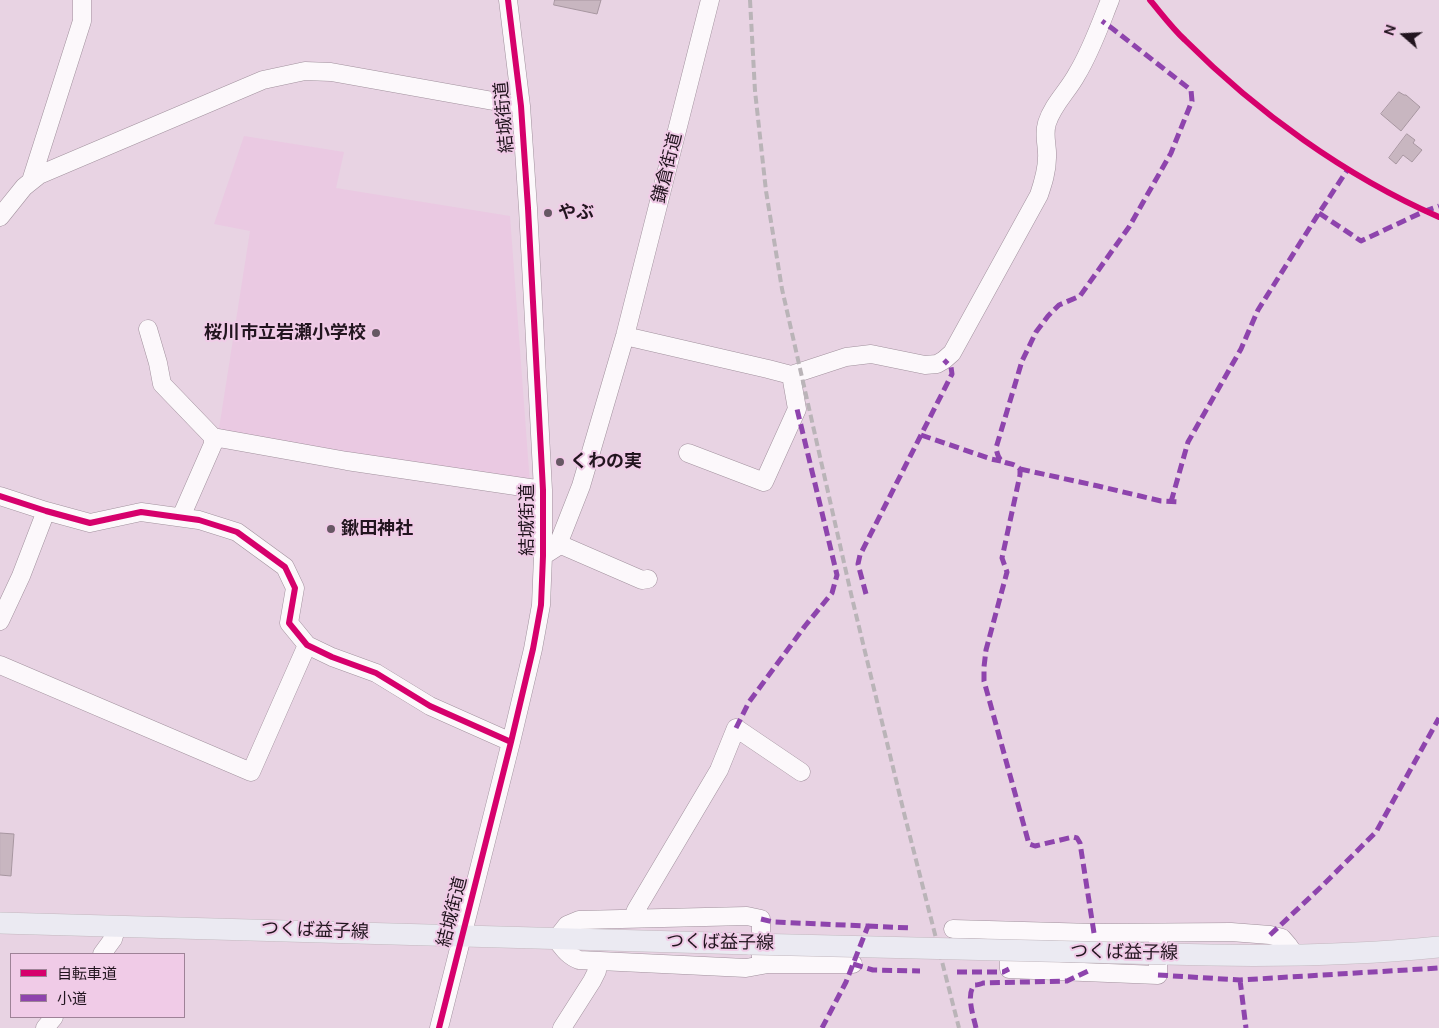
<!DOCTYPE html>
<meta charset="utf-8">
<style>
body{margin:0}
#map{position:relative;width:1439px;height:1028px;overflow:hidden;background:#e8d3e3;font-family:"DM Sans","Noto Sans JP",sans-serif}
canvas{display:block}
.legend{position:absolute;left:10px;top:953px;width:175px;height:65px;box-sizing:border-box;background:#f0cbe7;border:1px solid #9e8297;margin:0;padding:6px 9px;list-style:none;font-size:15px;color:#22151f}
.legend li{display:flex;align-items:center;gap:10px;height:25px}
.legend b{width:25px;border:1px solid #9e8297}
.north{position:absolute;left:1379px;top:10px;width:50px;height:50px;-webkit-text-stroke:4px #f0cbe7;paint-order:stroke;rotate:289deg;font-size:14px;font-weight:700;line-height:20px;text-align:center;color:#22151f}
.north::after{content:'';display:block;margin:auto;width:18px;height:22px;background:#22151f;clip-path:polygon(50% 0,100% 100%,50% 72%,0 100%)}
</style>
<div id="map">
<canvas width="1439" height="1028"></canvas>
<ul class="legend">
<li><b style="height:6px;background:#d6006c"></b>自転車道</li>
<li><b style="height:6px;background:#8e44ad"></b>小道</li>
</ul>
<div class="north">N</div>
</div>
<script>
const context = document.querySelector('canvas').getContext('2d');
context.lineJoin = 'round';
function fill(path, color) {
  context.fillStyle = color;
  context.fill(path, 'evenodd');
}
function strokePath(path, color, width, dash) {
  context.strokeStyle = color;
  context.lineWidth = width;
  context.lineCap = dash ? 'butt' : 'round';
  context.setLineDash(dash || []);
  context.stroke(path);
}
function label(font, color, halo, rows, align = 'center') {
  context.font = font + ' "DM Sans","Noto Sans JP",sans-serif';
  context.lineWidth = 4;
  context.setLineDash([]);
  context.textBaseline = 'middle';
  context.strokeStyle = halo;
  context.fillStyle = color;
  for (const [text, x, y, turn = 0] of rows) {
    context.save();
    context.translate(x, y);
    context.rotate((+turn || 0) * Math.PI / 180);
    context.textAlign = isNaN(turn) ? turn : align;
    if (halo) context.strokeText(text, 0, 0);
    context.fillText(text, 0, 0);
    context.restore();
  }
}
fill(new Path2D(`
 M244,136l100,16 -8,36 174,28 20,268 -312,-49 32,-204 -36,-7z`), '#eac9e2');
const building = new Path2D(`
 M555,0h46l-4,14 -43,-9z
 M1399,92l5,3h2l14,12 -19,24 -20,-17z
 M1407,134l8,6 -2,3 9,7 -10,12 -9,-7 -7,9 -7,-6z
 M0,833l14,1 -3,42 -11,-1z`);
fill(building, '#c8b6c0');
strokePath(building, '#a796a0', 1);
const minor = new Path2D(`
 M31,181l51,-160v-21
 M0,217l24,-30 15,-12 224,-95 42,-9 26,1 190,34
 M148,329l10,34 4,21 51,53v7l-32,73
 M625,336l143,33 23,6 55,-18 25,-3 54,11 12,-1 7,-4 8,-7 87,-158c4,-12 8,-24 8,-37 1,-12 -4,-22 0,-35 6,-19 21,-32 30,-49 14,-23 23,-49 33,-74
 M213,437l134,24 196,29
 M688,453l76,29 33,-73 -6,-34
 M0,496l46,15 44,12 51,-11 58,8 38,12 48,35 10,21 -6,35 18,22 25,12 44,16 54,33 81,36
 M559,544l83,36 6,-1
 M543,556l14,-9 24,-61 44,-150 85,-336
 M0,621l21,-45 25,-65
 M0,665l251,107 56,-127
 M633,918l3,-8 83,-140 17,-42 65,44
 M953,929l141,4 137,-1 39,3 12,3 6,7 7,10
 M1008,938l1,31 149,6v-34
 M102,954l11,-15 4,-13
 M761,965v-46l-14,-3 -168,4 -12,5 -11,14c7,9 12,17 23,21l167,8 22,-4h85
 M45,1028l9,-11
 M439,1028l72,-286 22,-93 8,-44 2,-49v-66l-15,-282 -7,-102 -13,-106
 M562,1028l30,-47 5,-10v-10`);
const major = new Path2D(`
 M0,923l750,21
 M1166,954c91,3 183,2 273,-7`);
strokePath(minor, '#a1919d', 19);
strokePath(major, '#c2b8bf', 22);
strokePath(minor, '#fcf8fb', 18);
strokePath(major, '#ebeaf2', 21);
strokePath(new Path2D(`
 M750,0l5,91 11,100 16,98 70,309 53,219 54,211`), '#bab4b8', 4, [8, 4]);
const majorBridge = new Path2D(`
 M750,944l416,10`);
strokePath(majorBridge, '#c2b8bf', 22, []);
strokePath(majorBridge, '#ebeaf2', 21);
strokePath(new Path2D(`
 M1319,213l42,28 64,-30 14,-5
 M921,435l70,24 10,2
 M1020,469l78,17 63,15 20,1
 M1171,502l17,-60 53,-93 17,-39 61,-97 29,-44
 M866,594l-8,-30 2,-9 92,-181 -1,-7 -7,-7
 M736,728l13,-26 56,-76 27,-33 5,-18 -40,-166
 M761,919l12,3 95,4 -22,56 -24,46
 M868,926l43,2
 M1094,933l-14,-90 -3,-5 -4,-1 -38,9 -6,-2 -45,-163v-14l2,-17 21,-78 -5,-14 18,-83v-6c-11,-11 -20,1 -24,-21l26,-87 14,-29 12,-16 11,-11 21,-9 49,-69 42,-74 21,-52 -1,-11 -78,-61 -11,-8
 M1270,935l51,-48 55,-55 63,-114
 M853,964l20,6 47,1
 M957,972h46l6,-3
 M1158,975l82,5 199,-12
 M1240,980l6,48
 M976,1028c-2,-10 -11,-35 -1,-43 1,0 7,-1 8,-2l84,-2 21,-10`), '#8e44ad', 5, [10, 5]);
strokePath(new Path2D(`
 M1150,0c11,13 22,28 35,40 72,72 160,136 254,177
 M0,496l46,15 44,12 51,-11 58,8 38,12 48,35 10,21 -6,35 18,22 25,12 44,16 54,33 81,36
 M439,1028l72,-286 22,-93 8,-44 2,-49v-66l-15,-282 -7,-102 -13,-106`), '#d6006c', 6);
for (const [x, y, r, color] of [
 [548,213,5,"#675864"],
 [376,333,5,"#675864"],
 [560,462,5,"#675864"],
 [331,529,5,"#675864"]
]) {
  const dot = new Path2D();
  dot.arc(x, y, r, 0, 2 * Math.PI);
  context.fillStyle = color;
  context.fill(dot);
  strokePath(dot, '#f0cbe7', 2);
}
label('18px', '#22151f', '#f0cbe7', [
 ["結城街道",505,117,-95],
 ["鎌倉街道",668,168,-76],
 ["結城街道",528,520,-90],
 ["結城街道",453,912,-76],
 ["つくば益子線",315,931,2],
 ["つくば益子線",720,943,1],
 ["つくば益子線",1124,953,1]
]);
label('bold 18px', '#22151f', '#f0cbe7', [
 ["やぶ",558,213],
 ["桜川市立岩瀬小学校",366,333,"right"],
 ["くわの実",570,462],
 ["鍬田神社",341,529]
], 'left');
</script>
